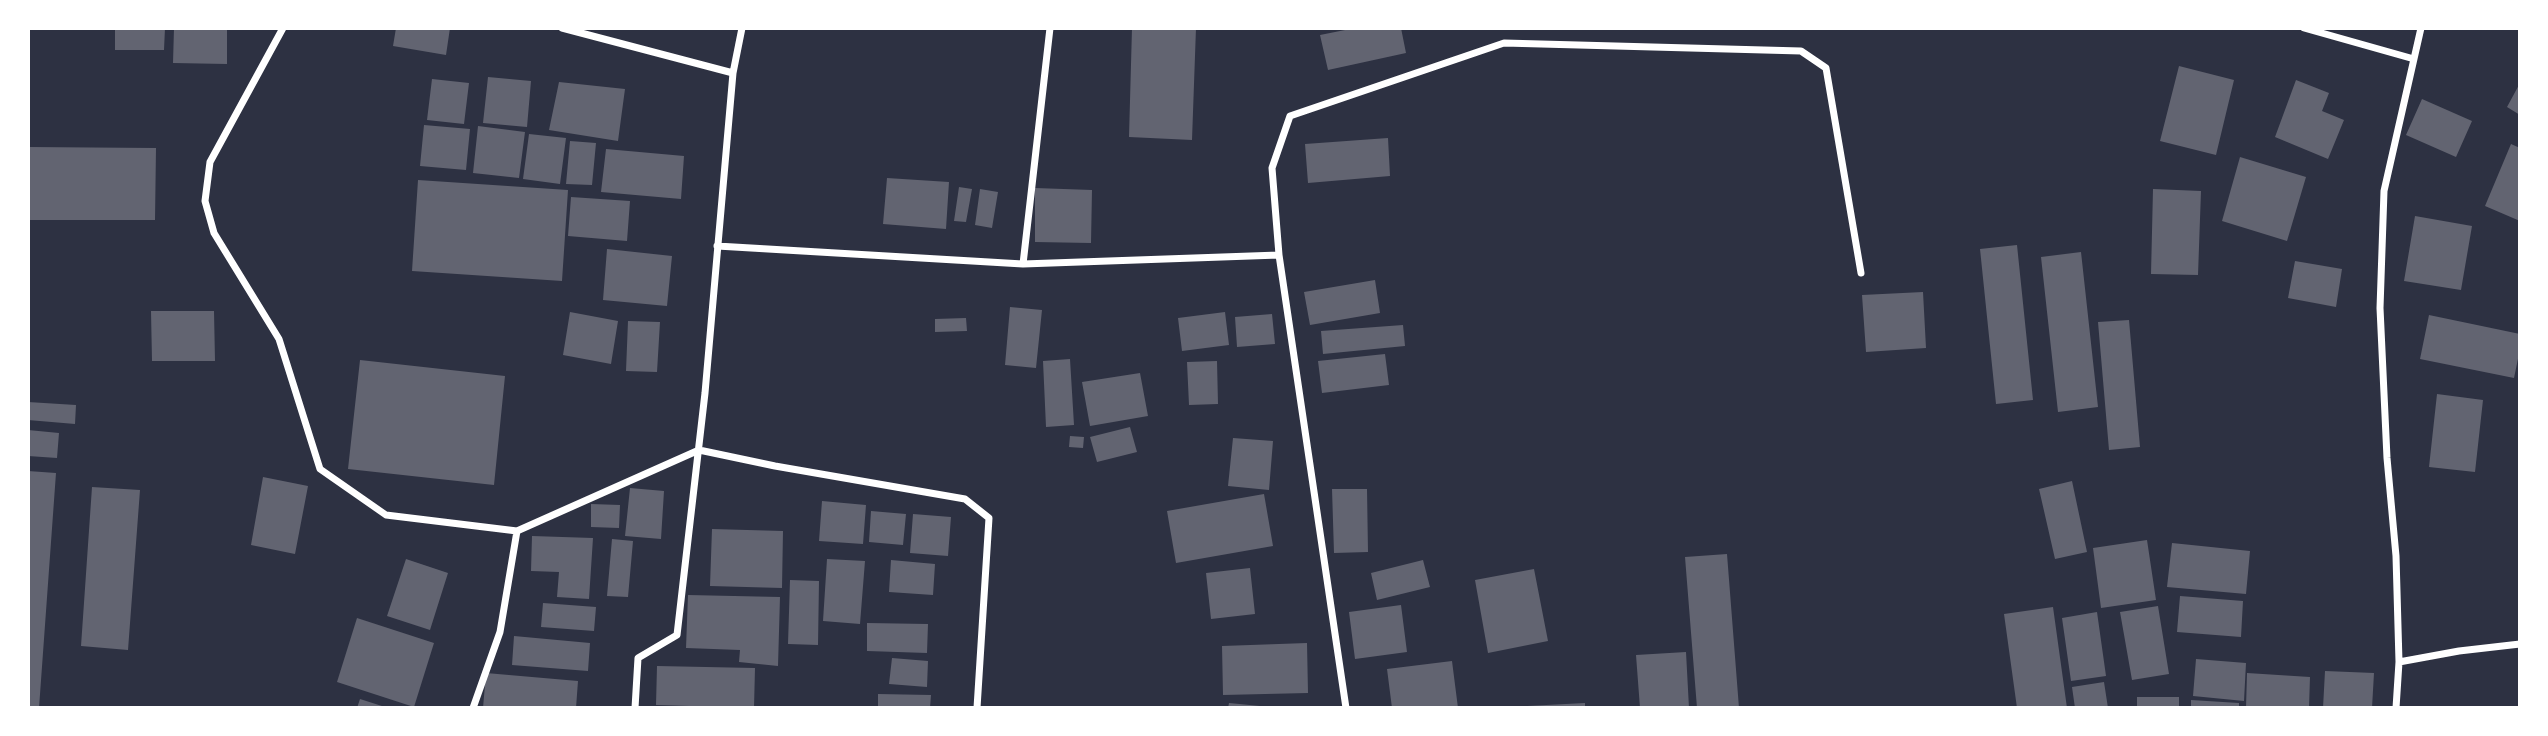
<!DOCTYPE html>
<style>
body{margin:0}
#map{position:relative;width:2548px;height:736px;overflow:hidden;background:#2d3142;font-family:Quicksand,sans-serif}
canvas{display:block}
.frame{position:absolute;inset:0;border:30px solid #fff;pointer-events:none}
</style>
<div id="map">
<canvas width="2548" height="736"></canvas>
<div class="frame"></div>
</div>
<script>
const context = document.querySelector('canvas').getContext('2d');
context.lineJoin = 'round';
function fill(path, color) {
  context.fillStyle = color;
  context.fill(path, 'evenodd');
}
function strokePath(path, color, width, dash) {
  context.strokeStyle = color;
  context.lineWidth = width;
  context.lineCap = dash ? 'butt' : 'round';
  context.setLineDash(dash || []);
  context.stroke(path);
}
fill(new Path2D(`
 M115,28h50l-1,22h-49z
 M174,28h53v36l-54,-1z
 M396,28h54l-4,27 -53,-9z
 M1132,28h64l-4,112 -63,-3z
 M1355,28h46l5,25 -78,17 -8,-35z
 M2179,66l55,14 -18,75 -56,-14z
 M488,77l43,4 -4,46 -44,-4z
 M432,79l37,4 -5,41 -37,-4z
 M2296,80l33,13 -7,18 22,9 -16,39 -53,-22z
 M559,82l66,7 -7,52 -69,-11z
 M2520,83v32l-13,-8z
 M2422,99l50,22 -16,36 -50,-22z
 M424,125l46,4 -4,41 -46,-4z
 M478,126l47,6 -6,46 -46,-5z
 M529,134l37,4 -6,46 -37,-5z
 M1388,138l2,38 -82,7 -3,-39z
 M570,141l26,2 -4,42 -26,-1z
 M2511,144l9,4v73l-35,-15z
 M29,147l127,1 -1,72h-126z
 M606,149l78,7 -3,43 -80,-7z
 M2240,157l66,20 -19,64 -65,-20z
 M887,178l62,4 -3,47 -63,-5z
 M418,180l150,10 -6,91 -150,-10z
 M959,187l13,2 -6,33 -12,-1z
 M1035,188l57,2 -1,53 -56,-1z
 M980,189l18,3 -6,36 -17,-3z
 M2153,189l48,2 -3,84 -47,-1z
 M571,197l59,4 -3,40 -59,-5z
 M2415,216l57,10 -11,64 -57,-9z
 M2017,245l16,155 -37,4 -16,-155z
 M607,249l65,7 -5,50 -64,-6z
 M2081,252l17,155 -40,5 -17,-155z
 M2295,261l47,8 -6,38 -48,-9z
 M1375,280l5,33 -70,12 -6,-33z
 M1923,292l3,56 -60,4 -4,-57z
 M1010,307l32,3 -6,58 -31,-3z
 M151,311h63l1,50h-63z
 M570,312l48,9 -7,43 -48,-9z
 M1225,312l4,33 -47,6 -4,-33z
 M1272,314l3,30 -38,3 -2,-30z
 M2429,315l91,19v15l-6,29 -94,-19z
 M966,318l1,13 -32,1v-13z
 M2129,320l11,127 -31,3 -11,-128z
 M628,321l32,1 -3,50 -31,-1z
 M1403,325l2,21 -82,8 -2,-23z
 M1385,354l4,31 -67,8 -4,-32z
 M1070,359l4,66 -28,2 -3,-66z
 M360,360l145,16 -11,109 -146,-16z
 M1217,361l1,43 -29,1 -2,-43z
 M1140,373l8,43 -58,10 -8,-44z
 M2437,394l46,6 -8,72 -46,-5z
 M28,402l48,3 -1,19 -47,-4z
 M1130,427l7,25 -40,10 -7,-25z
 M28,430l31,3 -2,25 -29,-2z
 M1070,436l14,1 -1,11 -14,-1z
 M1233,438l40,3 -4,49 -41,-4z
 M28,471l28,2 -17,235h-11z
 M263,477l45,9 -13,68 -44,-9z
 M2072,481l15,71 -32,7 -16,-70z
 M92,487l48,3 -12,160 -47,-4z
 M630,488l34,3 -3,48 -36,-3z
 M1332,489h35l1,63 -34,1z
 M1264,494l9,52 -97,17 -9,-52z
 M822,501l44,4 -3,39 -44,-3z
 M591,504l29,1 -1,23 -28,-1z
 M871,511l35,3 -3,31 -34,-3z
 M913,514l38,3 -3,39 -38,-3z
 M712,529l71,2 -1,57 -72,-2z
 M532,536l61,2 -4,61 -32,-2 2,-25 -28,-1z
 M612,539l21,2 -5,56 -21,-1z
 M2147,540l9,60 -55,8 -8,-60z
 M2172,543l78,8 -4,43 -79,-7z
 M1727,554l12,154h-42l-12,-151z
 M406,559l42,14 -18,57 -43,-14z
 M827,559l38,2 -5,63 -37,-3z
 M891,560l44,4 -2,31 -44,-3z
 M1423,560l7,27 -53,13 -6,-27z
 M1250,568l5,46 -44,5 -5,-46z
 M1534,569l14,72 -60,12 -13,-73z
 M790,580l29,1 -1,64 -30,-1z
 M688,595l92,2 -2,69 -39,-4 1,-12 -54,-2z
 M2180,596l63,5 -2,36 -64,-5z
 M543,603l53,4 -2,24 -53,-4z
 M1401,605l6,47 -52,7 -6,-47z
 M2158,606l11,68 -37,6 -12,-68z
 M2053,607l14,101h-50l-13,-94z
 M2097,612l9,64 -35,5 -9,-63z
 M357,618l77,25 -20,64 -77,-25z
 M867,623l61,1 -1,29 -60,-2z
 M514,636l76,7 -2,28 -76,-6z
 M1307,643l1,50 -85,2 -1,-49z
 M1686,652l3,56h-49l-4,-53z
 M892,658l36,3 -1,26 -38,-3z
 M2196,659l50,4 -2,38 -51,-5z
 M1452,661l6,47h-66l-5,-39z
 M657,666l98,2 -1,40 -98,-3z
 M2325,671l49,2 -2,35h-49z
 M486,673l92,8 -2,27h-93z
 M2247,673l63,4 -1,31h-63z
 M2104,682l4,26h-33l-3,-21z
 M878,694l53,1 -1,13h-52z
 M2137,697h42v11h-42z
 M360,699l25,8v1h-28z
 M2191,700l48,3v5h-48z
 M1229,703l31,3v2h-32z
 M1585,703v5h-58v-2z`), '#626471');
strokePath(new Path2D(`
 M283,28l-73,134 -5,39 9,32 65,106 41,130 66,46 131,16
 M562,28l171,45
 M2304,28l110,31
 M717,246l306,18 27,-236
 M1023,264l256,-9
 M699,450l76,16 190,33 24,19 -12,190
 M2399,662l60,-11 61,-7
 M473,708l27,-76 17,-101 182,-81
 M635,708l3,-50 39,-23 28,-242 28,-320 9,-45
 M1346,708l-67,-453 -7,-87 18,-52 214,-73 297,8 25,17 35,205
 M2396,708l3,-46 -3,-106 -9,-98 -7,-150 4,-117 37,-163`), '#fff', 7);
</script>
